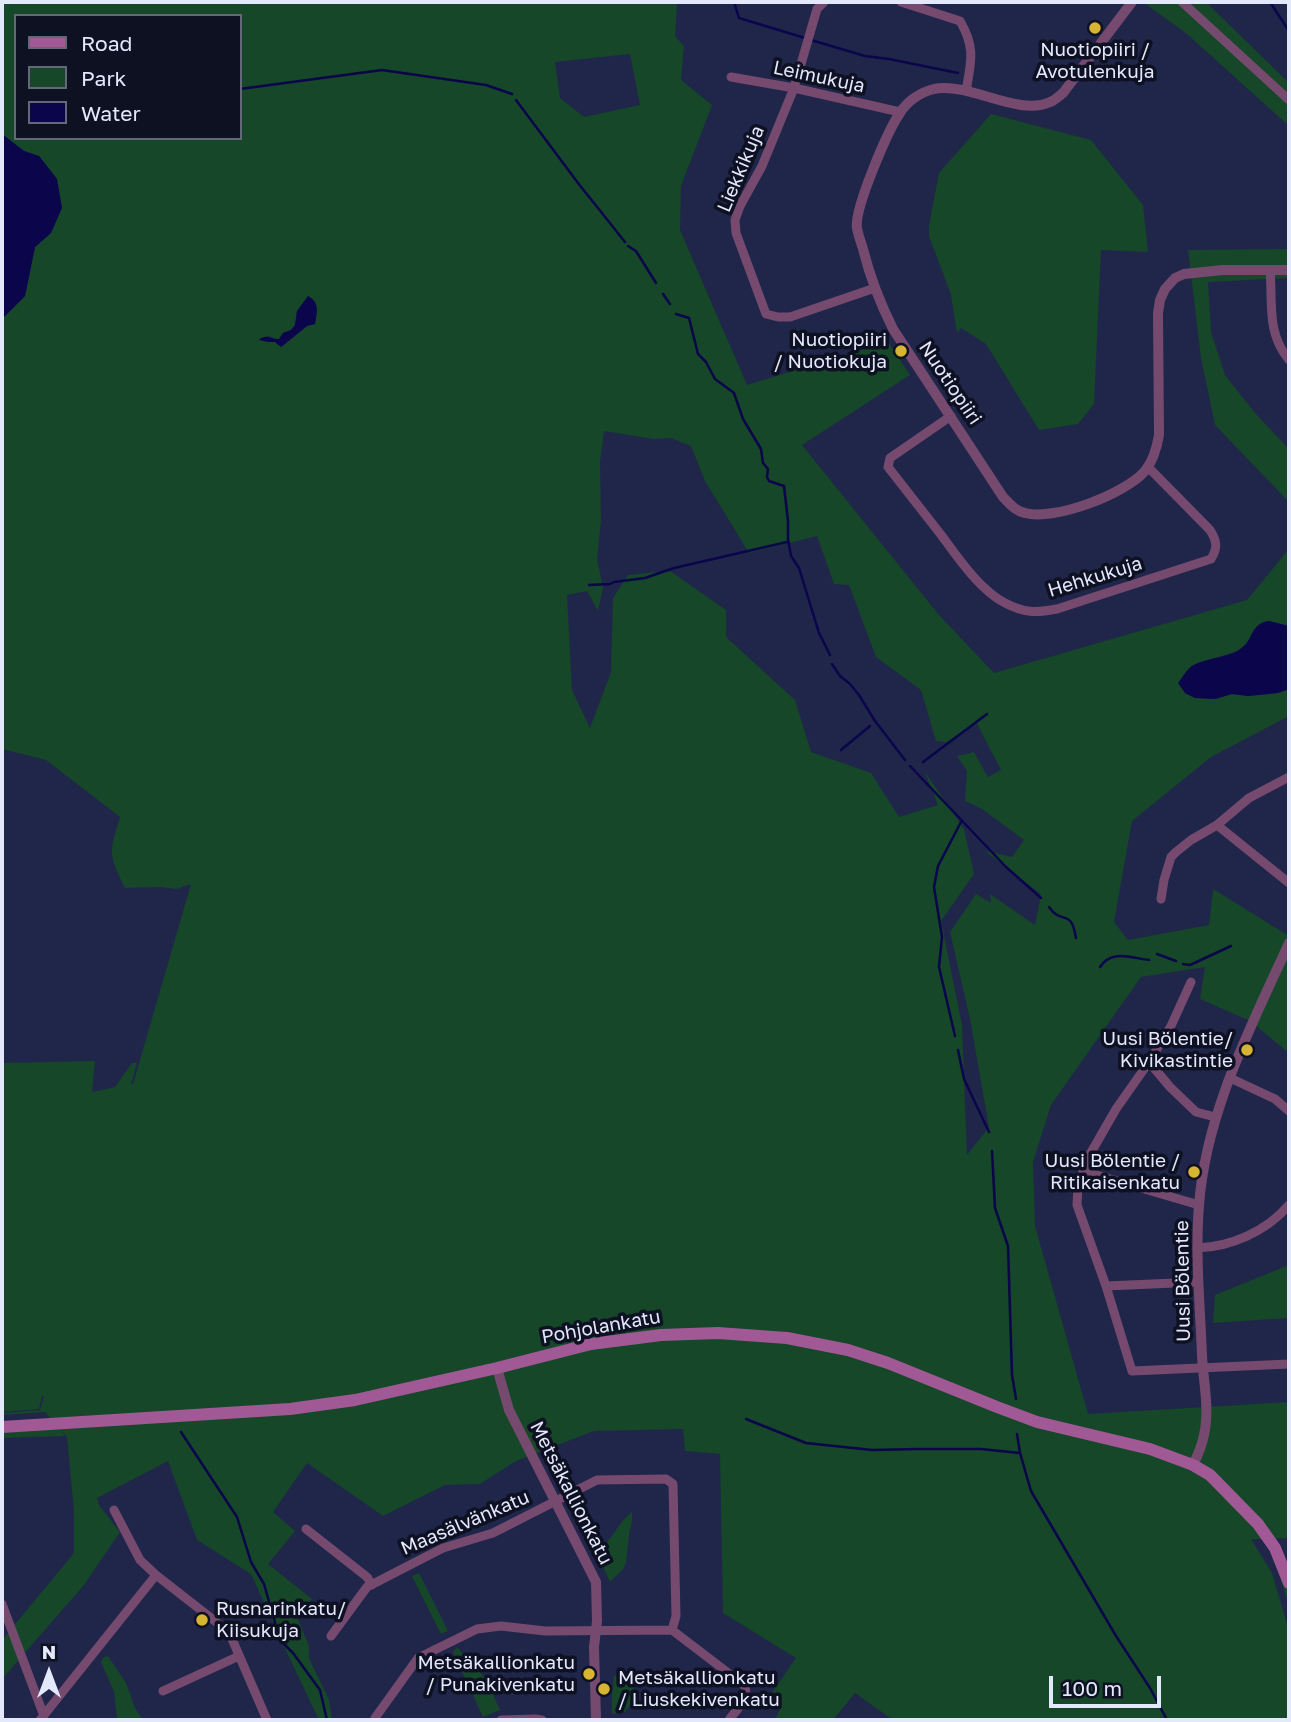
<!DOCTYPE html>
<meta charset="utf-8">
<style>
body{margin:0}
#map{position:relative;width:1291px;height:1722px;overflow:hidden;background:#1f264a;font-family:"Golos Text",sans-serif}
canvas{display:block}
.frame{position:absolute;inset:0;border:4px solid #e3e8fb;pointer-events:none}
.legend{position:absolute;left:14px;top:14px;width:228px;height:126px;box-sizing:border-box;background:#0d1121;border:2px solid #636778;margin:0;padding:9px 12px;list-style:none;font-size:21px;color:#e3e8fb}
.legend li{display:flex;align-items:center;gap:14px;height:35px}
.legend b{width:35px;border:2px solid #636778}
.north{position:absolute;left:14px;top:1638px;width:70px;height:70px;-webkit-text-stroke:5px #0d1121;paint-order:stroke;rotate:0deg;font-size:19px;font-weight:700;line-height:28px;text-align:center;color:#e3e8fb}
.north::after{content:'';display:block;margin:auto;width:24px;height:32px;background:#e3e8fb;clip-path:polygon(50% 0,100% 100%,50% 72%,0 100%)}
.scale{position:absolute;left:1049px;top:1676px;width:112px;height:32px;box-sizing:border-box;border:4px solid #e3e8fb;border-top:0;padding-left:9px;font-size:21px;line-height:24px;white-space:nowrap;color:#e3e8fb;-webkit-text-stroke:5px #0d1121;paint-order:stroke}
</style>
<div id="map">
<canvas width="1291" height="1722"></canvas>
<div class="frame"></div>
<ul class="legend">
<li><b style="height:9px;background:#a05995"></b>Road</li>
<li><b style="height:19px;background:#154728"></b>Park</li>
<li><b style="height:19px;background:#0b054b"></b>Water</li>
</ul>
<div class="north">N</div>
<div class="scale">100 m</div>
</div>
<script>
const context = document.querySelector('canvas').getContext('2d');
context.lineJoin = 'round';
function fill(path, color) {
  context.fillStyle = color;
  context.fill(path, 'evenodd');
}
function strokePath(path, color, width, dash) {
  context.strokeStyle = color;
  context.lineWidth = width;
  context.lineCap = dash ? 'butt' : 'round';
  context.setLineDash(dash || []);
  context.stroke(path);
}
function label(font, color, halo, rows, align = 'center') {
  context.font = font + ' "Golos Text",sans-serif';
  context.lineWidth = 7;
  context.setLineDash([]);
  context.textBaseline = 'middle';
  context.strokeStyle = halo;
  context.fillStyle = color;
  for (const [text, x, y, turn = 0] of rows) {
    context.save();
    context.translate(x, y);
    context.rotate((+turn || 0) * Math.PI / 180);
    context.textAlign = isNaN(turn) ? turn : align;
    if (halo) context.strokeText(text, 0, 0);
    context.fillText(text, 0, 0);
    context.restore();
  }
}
fill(new Path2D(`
 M2,2h673l2,1 -2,33 9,10 -3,34 31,25 -31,81 -1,44 67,155 141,-43 22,33 -108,70 137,170 55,58 253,-73 42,-51v77l-20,-5 -15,8 -5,13 -12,9 -46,15 -6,27 10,5 20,1 17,-5 16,2 30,-3 11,-4v27l-78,41 -79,64 -18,101 14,18 81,-15 4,-36 76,47v117l-39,-32 -50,-22 5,-32 -64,10 -90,128 -18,57 2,64 53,188 201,-12v136l-22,1c10,21 22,42 22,66l-17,-52 -9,-14h-12l21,34 17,58v89h-396l-38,-27 -22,27h-58l6,-14 -12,-9 27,-39 -73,-45 -3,-159 -35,-3 -2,-22 -89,2 -78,30 -36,23 -35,1 -62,31 -76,-53 -34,49 22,19 -27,33 44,35 -15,18 12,29v12l20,42 3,20h-13l-31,-65 -37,-81 -54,-34 -29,-79 -71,37 2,7 21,27 -36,53 -82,94v-39l72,-87v-42l-7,-74 -7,-8 5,7 -63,2v-6l56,-5 -13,-15 -43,3v-2l38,-3 4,-14h-2l-3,13 -37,3v-349l93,-2 -3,31 23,-5 17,-24h5l-6,21h2l58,-200 -14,5 -18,-2 -34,1c-17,-34 -16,-35 -5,-71l-74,-57 -44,-11v-430l23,-23 10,-49 16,-14 6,-54 -18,-23 -15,-5 -22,-17zM16,16h224v122h-224zM630,54l10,51 -56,12 -24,-19 -5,-36zM308,296l-1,30 -24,20 -5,-1 -3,-3h-7l-9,-3 10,-3 7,3h3l4,-6 8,-3 4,-5 2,-14zM604,431l49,8 18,-1 20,8 14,35 44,72 68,-17 17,48 15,1 27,72 45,33 15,51 11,1 29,-20 25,48 -13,7 -14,-25 -17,4 10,15 -2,30 17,8 42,31 -12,17 -27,-6 56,43 -6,31 -45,-31 1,9 -15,-9 -26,38 20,87 19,108 -22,28 -5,-130 -21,-104 33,-47 -10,-45 -39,-57 13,33 -39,12 -28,-44 -60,-21 -16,-52 -69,-63v-27l-56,-39 -42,4 -15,23 -2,74 -21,56 -18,-38 -5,-95 20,-4 11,20 5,-24 -6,-28 4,-38 -1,-59z
 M1143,2h63l83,81v43l-102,-92z
 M991,114l100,26 52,65 5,47 -47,-2 -7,154 -16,20 -39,6 -53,-86 -25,-16 -4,5 -6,-38 -22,-59v-11l10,-52z
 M1289,249v29l-81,4 3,50 14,43 30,38 34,36v53l-74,-77 -14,-67 -13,-108z
 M1289,1265v53l-76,5 2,-28z
 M632,1512v9l-3,14 -3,28 -3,6 -13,13 -11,-24v-7c14,-13 18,-27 33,-39z
 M419,1573l29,58 -7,3 -29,-58z
 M457,1647l29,32 14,31 -17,7 -30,-65z
 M108,1656l18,27 9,25 8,12h-26l-3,-28 -13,-30 3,-5z
 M620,1673h8c9,13 7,27 -3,39l-13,2v-19l2,-19z`), '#154728');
fill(new Path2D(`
 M2,134l22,17 15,5 18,23 5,29 -11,25 -16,14 -10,49 -23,23z
 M308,296c12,6 9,17 7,28l-8,2 -26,21 -6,-5h-7l-9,-2c7,-7 12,0 20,-1l4,-6 8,-3 4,-5 2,-14z
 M1269,621l20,5v63l-11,4 -30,3 -16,-2 -17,5 -20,-1 -10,-5 -7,-10c4,-5 9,-14 14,-17 13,-8 34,-8 47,-16 15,-9 11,-27 30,-29z`), '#0b054b');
strokePath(new Path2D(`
 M734,2l5,16 66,20
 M1270,2l19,29
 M811,40l54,16 24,3 69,14
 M240,89l142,-19 104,15 26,9
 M516,100l62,83 47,59
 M628,246l8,5 20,32
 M663,294l7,10
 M676,314l13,4 9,36 8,8 9,17 19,14 9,26 18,30 2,14 5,6 -1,8 2,4 15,5 4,35v18l3,17 8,12 20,65 11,22
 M589,585l21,-1 4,-2 31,-4 29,-10 113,-26
 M832,664l8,12 10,8 9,11 16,26 30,39
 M841,750l29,-24
 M923,762l64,-48
 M910,766l96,101 35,31
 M1049,907c13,19 22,0 27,31
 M1157,954l19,7
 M1183,964l7,1 41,-19
 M1100,967c12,-18 31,-9 49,-7
 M955,1036l-16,-69 3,-30 -8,-50 4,-21 24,-46
 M958,1050l6,29 25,53
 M992,1151l3,57 13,38 4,129 4,24
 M746,1419l60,24 66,7 46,-1h63l39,4
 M181,1432l56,85 14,45 13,22 16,56 13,13 27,37 7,30
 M1017,1434l3,19 11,38 85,145 34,52 17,32`), '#0b054b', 2.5);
strokePath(new Path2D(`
 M824,2l-7,7 -23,79 -32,78 -22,40 -5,14 1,13 30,81 12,3h12l85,-29
 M901,2l59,19c16,27 11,41 6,70
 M1182,2l107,98
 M731,77l63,11 106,24
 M1270,270c3,33 -4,62 19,90
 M951,416l-61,42 -2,9c18,23 36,46 54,69 16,22 38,54 63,67 19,10 31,10 52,6l154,-50c7,-11 6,-18 -1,-29l-62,-63
 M1217,825l72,58
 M1161,899l3,-19 7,-23 5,-5 15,-12 26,-15 32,-27 40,-21
 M1191,982l-20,44 -22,36 -33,47 -27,47 -11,30 -1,19 29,81 26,85 157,-7
 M1149,1062l21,25 26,25 19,5
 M1230,1078l45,21 14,12
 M1083,1171l116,34
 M1197,1248c34,-1 70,-17 92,-43
 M1106,1286l92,-4
 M114,1510l26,50 16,15 73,57 38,88
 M306,1529l61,48 5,8
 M2,1604l42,112
 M331,1636l36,-49 76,-39 50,-15 104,-53 69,-1 7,5 3,132 -4,14
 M163,1691l76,-35
 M375,1718l43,-60 59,-29 24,-3 44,5 127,-1 72,55c7,12 -8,25 -15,35
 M40,1720l116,-145
 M501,1720l34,-1 7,1`), '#764a6f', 9);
strokePath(new Path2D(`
 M1132,2l-69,91c-4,3 -8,7 -13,9 -32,15 -80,-20 -116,-13 -13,3 -27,12 -34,24 -12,17 -46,96 -43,115 1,7 4,14 6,21 7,28 17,54 30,80l110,168c7,7 12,14 22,16 30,8 100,-19 120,-42 8,-10 12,-24 14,-36l-1,-122 2,-13 5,-11 10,-11 9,-4 39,-4h66
 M497,1368l12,42 87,172 1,39 -3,26 2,73
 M1193,1465c5,-10 9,-20 11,-30 6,-26 -1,-55 -2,-80 -2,-50 -7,-100 -3,-150 7,-93 52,-178 90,-262`), '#764a6f', 10);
strokePath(new Path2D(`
 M2,1427l288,-18 65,-9 142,-32 94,-24 70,-9 57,-2 69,5 61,12 40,13 109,44 40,15 113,27 43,16 17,10 48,49 17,24 14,35`), '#a05995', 12);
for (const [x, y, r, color] of [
 [1095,28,7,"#d7b434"],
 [901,351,7,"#d7b434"],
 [1247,1050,7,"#d7b434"],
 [1194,1172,7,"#d7b434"],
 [202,1620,7,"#d7b434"],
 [589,1674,7,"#d7b434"],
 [604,1689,7,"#d7b434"]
]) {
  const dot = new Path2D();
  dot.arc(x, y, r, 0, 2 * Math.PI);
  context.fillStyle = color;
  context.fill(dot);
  strokePath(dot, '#0d1121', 2.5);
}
label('19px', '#e3e8fb', '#0d1121', [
 ["Nuotiopiiri /",1095,50,"center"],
 ["Avotulenkuja",1095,72,"center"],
 ["Nuotiopiiri",887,340],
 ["/ Nuotiokuja",887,362],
 ["Uusi Bölentie/",1233,1039],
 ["Kivikastintie",1233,1061],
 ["Uusi Bölentie /",1180,1161],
 ["Ritikaisenkatu",1180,1183],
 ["Rusnarinkatu/",216,1609,"left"],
 ["Kiisukuja",216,1631,"left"],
 ["Metsäkallionkatu",575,1663],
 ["/ Punakivenkatu",575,1685],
 ["Metsäkallionkatu",618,1678,"left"],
 ["/ Liuskekivenkatu",618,1700,"left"]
], 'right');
label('19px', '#e3e8fb', '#0d1121', [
 ["Leimukuja",819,77,12],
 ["Liekkikuja",741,169,-67],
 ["Nuotiopiiri",950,383,56],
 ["Hehkukuja",1095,577,-17],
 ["Uusi Bölentie",1183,1281,-91],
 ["Pohjolankatu",601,1327,-10],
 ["Metsäkallionkatu",571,1493,63],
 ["Maasälvänkatu",465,1523,-23]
]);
</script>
